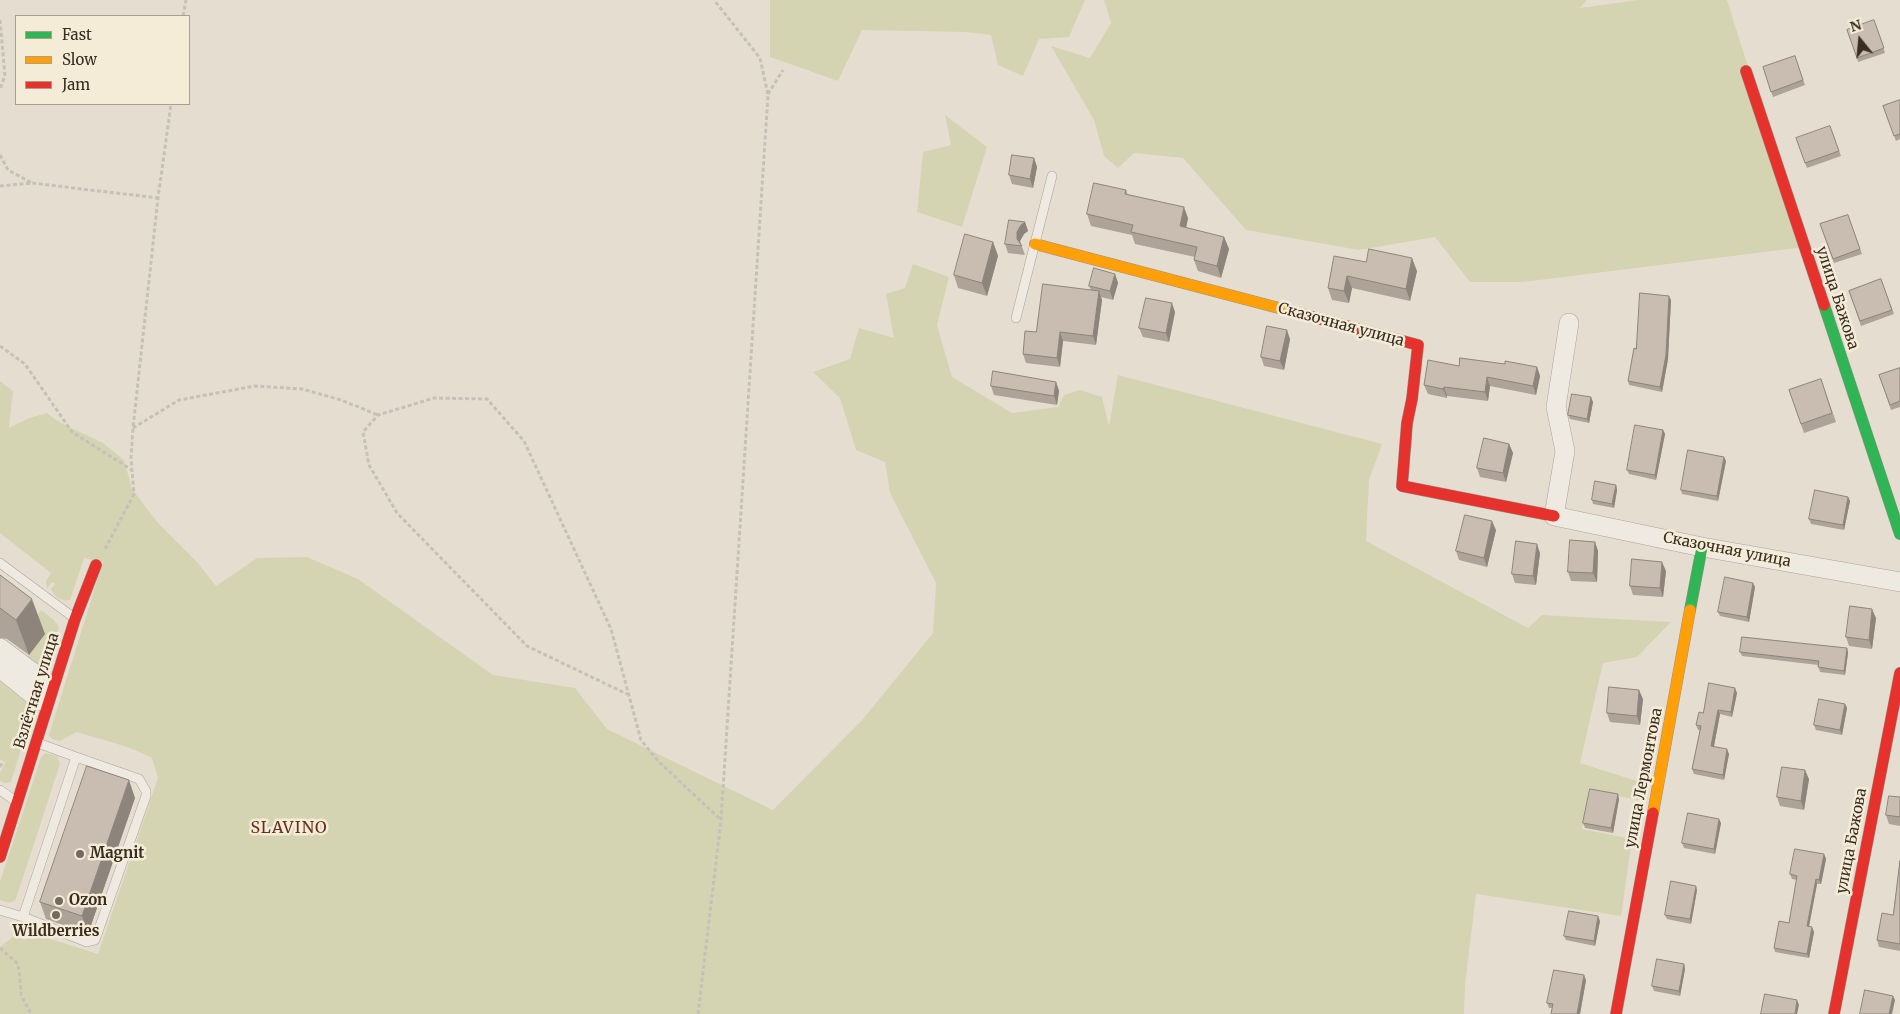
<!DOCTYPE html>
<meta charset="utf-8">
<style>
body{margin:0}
#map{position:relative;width:1900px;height:1014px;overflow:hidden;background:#e5ded0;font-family:Merriweather,serif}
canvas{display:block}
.legend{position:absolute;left:15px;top:15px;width:175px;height:90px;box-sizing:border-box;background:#f5ecd7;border:1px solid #aa9f8e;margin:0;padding:6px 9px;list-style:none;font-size:15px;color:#392c20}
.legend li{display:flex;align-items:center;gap:10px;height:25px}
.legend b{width:25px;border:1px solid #aa9f8e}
.north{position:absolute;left:1835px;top:15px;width:50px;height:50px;-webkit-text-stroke:4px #f5ecd7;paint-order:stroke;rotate:343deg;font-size:14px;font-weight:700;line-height:20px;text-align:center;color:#392c20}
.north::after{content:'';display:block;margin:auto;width:18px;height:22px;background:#392c20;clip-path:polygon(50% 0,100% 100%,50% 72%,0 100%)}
</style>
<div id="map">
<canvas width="1900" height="1014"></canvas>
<ul class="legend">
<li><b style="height:6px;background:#30b455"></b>Fast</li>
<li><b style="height:6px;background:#ff9f0a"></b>Slow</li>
<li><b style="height:6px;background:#e5322d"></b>Jam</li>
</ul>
<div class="north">N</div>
</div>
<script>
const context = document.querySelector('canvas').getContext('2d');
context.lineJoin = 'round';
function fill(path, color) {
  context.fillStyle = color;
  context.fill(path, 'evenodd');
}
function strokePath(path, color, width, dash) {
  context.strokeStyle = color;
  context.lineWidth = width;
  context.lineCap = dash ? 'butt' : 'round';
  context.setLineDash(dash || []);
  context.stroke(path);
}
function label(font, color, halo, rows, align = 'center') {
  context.font = font + ' Merriweather,serif';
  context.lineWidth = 5;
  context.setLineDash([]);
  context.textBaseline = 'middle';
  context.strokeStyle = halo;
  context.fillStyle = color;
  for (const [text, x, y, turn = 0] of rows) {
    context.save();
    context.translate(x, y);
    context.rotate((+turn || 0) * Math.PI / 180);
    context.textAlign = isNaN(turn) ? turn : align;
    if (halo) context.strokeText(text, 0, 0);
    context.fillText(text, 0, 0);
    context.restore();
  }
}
fill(new Path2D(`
 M770,0h315l-16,37 -30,2 -16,37 -25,-11 -7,-30 -26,-3 -103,-2 -24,51 -68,-24z
 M1104,0h483l-7,8 58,-8h89l78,247 -282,35h-53l-35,-45 -76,13 -113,-20 -63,-72 -49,-5 -16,15 -14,-12 -10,-36 -43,-74 39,12 21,-35z
 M945,115l42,32 -25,80 -45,-15 6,-60 28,-7z
 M913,264l36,13 -12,48 15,52 60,36 46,-6 6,-12 16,-5 22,7 7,29 9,-51 264,69 -13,36 -3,61 162,87 14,-13 129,7 -34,35 -34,6 -23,100 63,20 -5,17 -48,-10 -8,39 50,10 -11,77 -145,-22 -11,91 -1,29h-1464v-67l14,-11 12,4 3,-8 69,22 60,-176 -6,-20c-22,-12 -50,-18 -75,-26l-17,9 -8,-2 -3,-4 54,-173 -19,-4 -14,42c-8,2 -16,-3 -19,-11l4,-5 -3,-2 -5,7 -1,-8 5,-8 -51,-40v-152l13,10 -4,37 20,-10 18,-5 12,9 44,21 21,17 8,29 26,34 39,39 19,24 41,-28 50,-1 51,22 135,96 82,13 32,41 166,81 90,-91 70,-86 3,-50 -46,-90 -5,-31 -29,-12 -16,-52 -27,-26 37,-13 9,-31 35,10 -8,-44 19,-6z
 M41,610l13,10 5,7 -15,54 -18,-22 18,-25 -12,-9z
 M0,668l37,29 -26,85 -6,1 -5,-2v-8l5,-10 -4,-4 -1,2z
 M46,753l11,3 3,8 -44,135c-5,6 -10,3 -16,1v-18l41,-125z`), '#d4d4b3');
const lane = new Path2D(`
 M1016,318l36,-142
 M0,563l73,54
 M0,790l14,10
 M0,910l23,7 53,-160 -38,-14
 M23,917l64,25 8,-2 51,-144v-5l-7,-12 -63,-22`);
const street = new Path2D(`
 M1569,323l-13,84 9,44 -11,65 148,31 198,35
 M0,648l47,35 -6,18 -41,-33`);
const fast = new Path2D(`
 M1824,305l76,229
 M1690,610l12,-63`);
const slow = new Path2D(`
 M1035,244l259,68
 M1653,813l37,-203`);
const jam = new Path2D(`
 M1746,71l78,234
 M1294,312l124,33 -6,54 -5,24 -5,63 152,30
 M0,857l75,-238 21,-54
 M1616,1014l37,-201
 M1834,1014l66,-341`);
strokePath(lane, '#aba398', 10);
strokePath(street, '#aba398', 20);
strokePath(fast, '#9a9388', 12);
strokePath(slow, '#9a9388', 12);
strokePath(jam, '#9a9388', 12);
strokePath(new Path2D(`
 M183,16l3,-16
 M0,20l5,56 -5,13
 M768,94l15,-24
 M0,155l8,15 24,13
 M0,186l32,-3 126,15
 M0,346l25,18 47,68 60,38
 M133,428l46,-28 76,-14 47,3 39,11 37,15
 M105,549l29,-55 -3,-36 2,-30 25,-230 13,-94
 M629,695l-102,-49 -130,-133 -28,-48 -6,-33 15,-17 56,-17 53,1 37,42 87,188 30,111 18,22 62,58
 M0,767l3,-6
 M0,948l18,16 2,15 1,16 10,19
 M698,1014l23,-194 47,-725 -8,-37 -46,-58`), '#c6c1b8', 3, [4, 2.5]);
strokePath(lane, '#eee9e1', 9);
strokePath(street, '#eee9e1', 19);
strokePath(fast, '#30b455', 11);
strokePath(slow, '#ff9f0a', 11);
strokePath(jam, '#e5322d', 11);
fill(new Path2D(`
 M1874,20l11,33 -27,9 -1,-4z
 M1795,56l10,29 -32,12 -10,-30z
 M1900,100v39l-4,2 -13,-35z
 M1830,126l11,30 -34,12 -2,-5z
 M1034,158l3,9 -4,21 -21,-4 -3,-9z
 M1126,190l2,5 60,23 -2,10 38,9 5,12 -8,29 -23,-7 -4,-11 1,-3 -60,-13 -3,-9 -41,-9 -4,-12z
 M1848,215l14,39 -28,9 -14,-39z
 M1025,222l3,9 -4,3 -4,7 1,3 4,11 -17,-2 -3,-9z
 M993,242l5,14 -11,40 -29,-8 -4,-13z
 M1366,262l51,9 -7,30 -58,-13 -3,15 -17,-3 -4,-12z
 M1115,274l3,9 -5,17 -12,-3 1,3 -6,45 -33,-4 -3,26 -34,-4 -3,-9 13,-22 55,-42 -2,-4z
 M1881,279l13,35 -33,12 -12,-35z
 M1671,300l-3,59 -6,33 -33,-7 -1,-4 8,-32z
 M1175,312l-6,30 -26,-5 -4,-9z
 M1290,339l-6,31 -20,-4 -3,-9z
 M1505,364l32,3 3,9 -4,19 -46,-9 -2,15 -41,-5v2l-19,-4 -4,-9 35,-19z
 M1900,368v39l-9,3 -12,-35z
 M1821,379l15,43 -32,11 -15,-43z
 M1056,382l3,9 -2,14 -63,-10 -3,-9z
 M1593,402l-4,21 -19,-4 -2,-4z
 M1663,430l2,4 -9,46 -27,-6 -2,-4z
 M1509,444l4,9 -7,29 -26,-5 -3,-9z
 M1726,461l-8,40 -36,-7 -1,-4z
 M1616,485l1,5 -3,18 -21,-4 -1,-4z
 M1848,497l2,4 -6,29 -33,-6 -2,-5z
 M1496,530l-9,37 -28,-7 -3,-9z
 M1595,542l3,9 -1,31 -26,-1 -3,-9z
 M1540,553l-4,32 -21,-2 -3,-9z
 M1666,571l-3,26 -30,-2 -3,-9z
 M0,575l45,59 -16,21 -22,-16 -7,-1z
 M1755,587l-6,35 -29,-6 -2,-4z
 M1876,618l-4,31 -23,-3 -3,-9z
 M1847,648l1,5 -3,22 -25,-3 -2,-7 -76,-9 -2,-4z
 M1737,693l-5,24 -12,-3 -6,32 15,8 -5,26 -30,-6 -2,-5 8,-39h-2l-2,-5 7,-12z
 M1643,699l-3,26 -30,-3 -3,-9z
 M1845,704l2,4 -5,27 -26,-5 -2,-5z
 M1809,779l-5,31 -24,-4 -3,-9z
 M1900,797v29l-11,-2 -3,-9z
 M135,798l-47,136 -42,-15 -6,-17z
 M1619,799l-6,34 -28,-5 -2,-5z
 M1721,823l-6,31 -31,-6 -2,-5z
 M1824,854l2,5 -5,25h-4l-8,43 5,5 -5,26 -34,-6 -1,-4 15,-25 8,-43 -5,-1 -2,-5z
 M1900,861v90l-21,-4 -2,-7 16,-25z
 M1697,890l-6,34 -24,-5 -2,-4z
 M1600,921l-5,25 -29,-6 -2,-4z
 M1684,964l1,5 -5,27 -26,-5 -2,-5z
 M1586,980l-6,34h-29l1,-6h-3l-2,-5z`), '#ada398');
fill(new Path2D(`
 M1034,158l3,9 -4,21 -3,-9z
 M1184,207l4,11 -4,20 -4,-12z
 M1025,222l3,9 -4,3 -4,7 1,5 -4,-7v-7l4,-7z
 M1224,237l5,12 -8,29 -4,-12z
 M993,242l5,14 -11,40 -5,-13z
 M1412,258l5,13 -7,30 -4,-12z
 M1115,274l3,9 -5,17 -3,-9z
 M1347,276l5,12 -3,15 -5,-12z
 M1099,291l3,9 -6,45 -3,-9z
 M1669,296l2,4 -3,59 -6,33 -2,-5z
 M1172,303l3,9 -6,30 -3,-9z
 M1287,330l3,9 -6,31 -4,-9z
 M1060,332l3,9 -3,26 -3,-9z
 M1537,367l3,9 -4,19 -3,-9z
 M1487,377l3,9 -2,15 -3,-9z
 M1056,382l3,9 -2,14 -3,-9z
 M1444,387l3,9v2l-4,-9z
 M1591,397l2,5 -4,21 -2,-4z
 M1663,430l2,4 -9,46 -1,-5z
 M1509,444l4,9 -7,29 -3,-9z
 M1724,457l2,4 -8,40 -1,-5z
 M1616,485l1,5 -3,18 -2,-4z
 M1848,497l2,4 -6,29 -1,-5z
 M1492,521l4,9 -9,37 -3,-9z
 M1595,542l3,9 -1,31 -4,-9z
 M1537,544l3,9 -4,32 -3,-9z
 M1662,562l4,9 -3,26 -3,-9z
 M1753,583l2,4 -6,35 -2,-5z
 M32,599l13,35 -16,21 -13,-35z
 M1872,609l4,9 -4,31 -3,-9z
 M1847,648l1,5 -3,22 -1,-4z
 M1735,688l2,5 -5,24 -1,-5z
 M1639,690l4,9 -3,26 -3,-9z
 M1845,704l2,4 -5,27 -2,-5z
 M1718,710l2,4 -7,37 -2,-5z
 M1727,749l2,5 -5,26 -1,-5z
 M1805,770l4,9 -5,31 -3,-9z
 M129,780l6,18 -47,136 -6,-18z
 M1618,794l1,5 -6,34 -2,-5z
 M1719,819l2,4 -6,31 -1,-5z
 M1824,854l2,5 -5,25 -2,-4z
 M1816,879l1,5 -9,47 -1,-5z
 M1696,886l1,4 -6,34 -1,-5z
 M1598,916l2,5 -5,25 -1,-5z
 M1812,927l2,5 -5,26 -2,-4z
 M1684,964l1,5 -5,27 -1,-5z
 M1584,975l2,5 -6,34h-3z
 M1893,996l2,4 -3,14h-3z
 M1797,1000l2,5 -2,9h-2z`), '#8d847c');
const building = new Path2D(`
 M1874,20l10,28 -27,10 -10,-28z
 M1795,56l8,24 -32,12 -8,-25z
 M1900,100v34l-6,2 -11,-30z
 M1830,126l9,25 -34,12 -9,-25z
 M1012,155l22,3 -4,21 -21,-4z
 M1094,183l32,7 -1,4 59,13 -4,19 44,11 -7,29 -23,-6 3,-13 -66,-15 2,-7 -46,-11z
 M1848,215l12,34 -27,10 -13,-35z
 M1009,220l16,2 -4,3 -4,7v7l5,7 -17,-2z
 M965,234l28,8 -11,41 -28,-8z
 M1369,249l43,9 -6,31 -59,-13 -3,15 -16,-3 6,-32 32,6z
 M1094,268l21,6 -5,17 -21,-5z
 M1881,279l11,31 -32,11 -11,-30z
 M1043,284l56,7 -6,45 -33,-4 -3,26 -34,-4 2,-23 11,1z
 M1640,293l29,3 -3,59 -6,32 -32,-6 6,-33 2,1z
 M1146,298l26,5 -6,30 -27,-5z
 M1267,326l20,4 -7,31 -19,-4z
 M1460,358l45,6v-3l32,6 -4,19 -46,-9 -2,15 -41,-5 -1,2 -19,-4 4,-25 31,6z
 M1900,368v33l-10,4 -11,-30z
 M993,371l63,11 -2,14 -63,-10z
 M1821,379l11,34 -31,11 -12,-34z
 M1572,394l19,3 -4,22 -19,-4z
 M1635,425l28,5 -8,45 -28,-5z
 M1484,438l25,6 -6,29 -26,-5z
 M1688,450l36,7 -7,39 -36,-6z
 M1595,481l21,4 -4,19 -20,-4z
 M1815,490l33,7 -5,28 -34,-6z
 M1465,515l27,6 -8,37 -28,-7z
 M1570,540l25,2 -2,31 -25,-1z
 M1516,541l21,3 -4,32 -21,-2z
 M1632,559l30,3 -2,26 -30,-2z
 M0,575l32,24 -16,21 -16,-12z
 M1725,577l28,6 -6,34 -29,-5z
 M1850,606l22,3 -3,31 -23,-3z
 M1742,637l105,11 -3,23 -26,-4 1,-6 -79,-9z
 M1709,683l26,5 -4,24 -13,-2 -7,36 16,3 -4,26 -31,-6 9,-43 -5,-1 3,-13 4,1z
 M1609,687l30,3 -2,26 -30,-3z
 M1819,699l26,5 -5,26 -26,-5z
 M87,766l42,14 -47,136 -42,-14z
 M1782,767l23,3 -4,31 -24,-4z
 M1590,789l28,5 -7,34 -28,-5z
 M1889,796l11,1v20l-14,-2z
 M1688,813l31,6 -5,30 -32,-6z
 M1795,849l29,5 -5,26 -3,-1 -9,47 5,1 -5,27 -33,-6 5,-27 10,2 8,-47 -7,-2z
 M1900,861v83l-23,-4 5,-27 11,2z
 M1671,881l25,5 -6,33 -25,-4z
 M1569,911l29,5 -4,25 -30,-5z
 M1657,959l27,5 -5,27 -27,-5z
 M1554,970l30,5 -7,39h-26l2,-10 -6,-1z
 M1865,990l28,6 -4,18h-29z
 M1765,994l32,6 -2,14h-34z`);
fill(building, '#c9bdb1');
strokePath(building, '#8d847c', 1);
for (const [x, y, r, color] of [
 [80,854,5,"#756a5e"],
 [59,901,5,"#756a5e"],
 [56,915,5,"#756a5e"]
]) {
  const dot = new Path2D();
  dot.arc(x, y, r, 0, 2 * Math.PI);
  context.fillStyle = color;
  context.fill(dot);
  strokePath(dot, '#f5ecd7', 2);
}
label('15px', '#392c20', '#f5ecd7', [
 ["улица Бажова",1837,298,72],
 ["Сказочная улица",1341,325,15],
 ["Сказочная улица",1727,550,11],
 ["Взлётная улица",37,691,-73],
 ["улица Лермонтова",1644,778,-79],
 ["улица Бажова",1852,841,-79]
]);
label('bold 15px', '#392c20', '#f5ecd7', [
 ["Magnit",90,854],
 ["Ozon",69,901],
 ["Wildberries",56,932,"center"]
], 'left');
context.letterSpacing = '1px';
label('16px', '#652f21', '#f5ecd7', [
 ["SLAVINO",289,828]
]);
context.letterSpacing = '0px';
</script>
